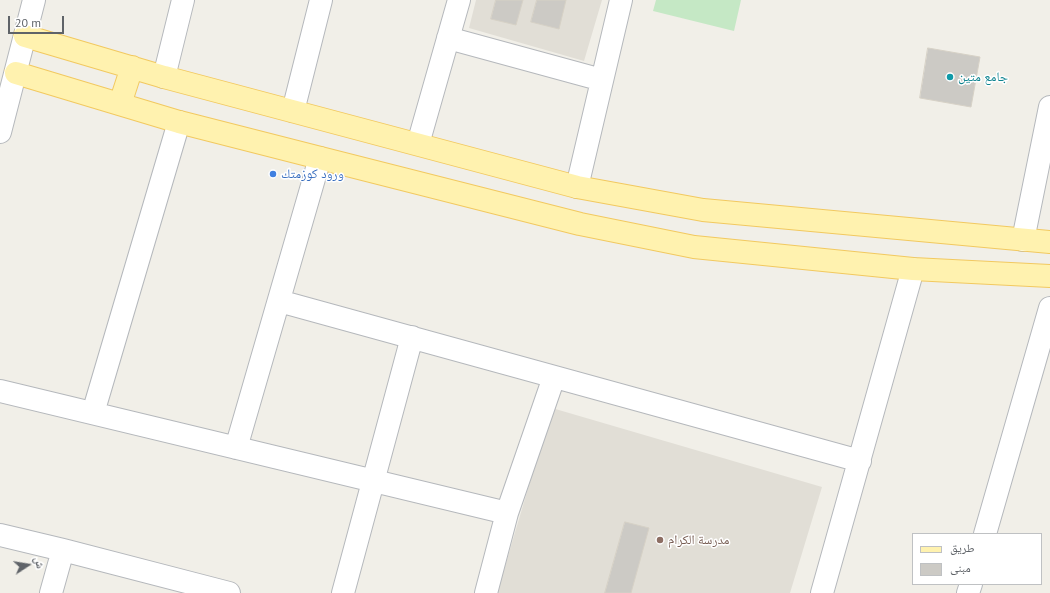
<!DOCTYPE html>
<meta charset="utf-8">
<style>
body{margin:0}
#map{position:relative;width:1050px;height:593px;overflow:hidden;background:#f1efe8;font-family:"PT Sans","Noto Naskh Arabic",sans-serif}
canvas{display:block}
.legend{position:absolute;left:912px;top:533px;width:130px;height:52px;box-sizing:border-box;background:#fff;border:1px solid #bfc1c3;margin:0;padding:5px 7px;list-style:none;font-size:12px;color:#5f6368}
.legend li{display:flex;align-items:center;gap:8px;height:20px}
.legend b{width:20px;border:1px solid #bfc1c3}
.north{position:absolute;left:8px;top:545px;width:40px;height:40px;-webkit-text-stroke:3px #fff;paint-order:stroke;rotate:78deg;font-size:11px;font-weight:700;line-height:16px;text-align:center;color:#5f6368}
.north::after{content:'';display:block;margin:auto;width:14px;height:18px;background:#5f6368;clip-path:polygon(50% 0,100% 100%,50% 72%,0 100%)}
.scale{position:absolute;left:8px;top:16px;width:56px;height:18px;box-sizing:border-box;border:2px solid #5f6368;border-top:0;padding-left:5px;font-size:12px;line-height:14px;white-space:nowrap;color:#5f6368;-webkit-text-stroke:3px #fff;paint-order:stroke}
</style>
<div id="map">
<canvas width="1050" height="593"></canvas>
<ul class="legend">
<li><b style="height:5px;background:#fff2af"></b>طريق</li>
<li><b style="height:11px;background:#cccac5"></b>مبنى</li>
</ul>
<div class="north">ش</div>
<div class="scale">20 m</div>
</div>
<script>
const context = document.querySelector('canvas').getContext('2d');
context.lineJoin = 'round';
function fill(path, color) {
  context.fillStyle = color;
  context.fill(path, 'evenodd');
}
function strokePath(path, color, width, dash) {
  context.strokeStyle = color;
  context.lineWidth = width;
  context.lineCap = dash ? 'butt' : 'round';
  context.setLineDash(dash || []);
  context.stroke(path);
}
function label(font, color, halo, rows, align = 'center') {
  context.font = font + ' "PT Sans","Noto Naskh Arabic",sans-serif';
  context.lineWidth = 3;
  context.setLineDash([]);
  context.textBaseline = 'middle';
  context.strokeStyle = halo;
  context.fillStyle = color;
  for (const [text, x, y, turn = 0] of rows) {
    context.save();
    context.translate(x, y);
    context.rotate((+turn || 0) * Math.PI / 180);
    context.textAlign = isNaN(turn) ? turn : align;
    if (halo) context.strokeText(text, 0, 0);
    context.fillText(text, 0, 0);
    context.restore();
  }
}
fill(new Path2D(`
 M476,0h126l-18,61 -115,-33z
 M552,408l270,79 -32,106h-293z`), '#e1ded6');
fill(new Path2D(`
 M656,0h85l-7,31 -81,-20z`), '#c5e8c5');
const building = new Path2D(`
 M496,0h27l-7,25 -25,-6z
 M537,0h29l-7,29 -28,-7z
 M928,48l52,9 -9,50 -51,-9z
 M625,522l24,6 -18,65h-26z`);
fill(building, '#cccac5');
strokePath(building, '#d6d1c6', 1);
const minor = new Path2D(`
 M448,38l154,42
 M164,77l19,-77
 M293,111l28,-111
 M0,132l34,-132
 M418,144l41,-144
 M577,187l44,-187
 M1023,240l27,-133
 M279,301l581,160
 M0,391l507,122
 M93,413l86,-291
 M236,448l84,-290
 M985,534l65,-226
 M0,535l63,15 166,43
 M51,593l12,-43
 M343,593l69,-256
 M486,593l21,-80 47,-136
 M822,593l91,-324
 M968,593l3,-9`);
const major = new Path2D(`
 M25,36l139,41 413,110 126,23 347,32
 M16,73l163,49 141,36 260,66 114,23 219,22 137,7
 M120,104l12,-37`);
strokePath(minor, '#b5b8bc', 24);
strokePath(major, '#f2c960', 24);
strokePath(minor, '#fff', 22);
strokePath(major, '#fff2af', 22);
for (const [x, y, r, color] of [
 [950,77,4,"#0f9aa8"],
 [273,174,4,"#3f7fe0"],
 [660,540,4,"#8d6e63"]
]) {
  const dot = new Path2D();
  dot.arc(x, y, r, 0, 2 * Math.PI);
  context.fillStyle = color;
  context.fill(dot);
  strokePath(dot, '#fff', 1.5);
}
label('13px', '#0d838f', '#fff', [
 ["جامع متين",958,77]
], 'left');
label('13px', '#366cbe', '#fff', [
 ["ورود كوزمتك",281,174]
], 'left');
label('13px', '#785e54', '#fff', [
 ["مدرسة الكرام",668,540]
], 'left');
</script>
